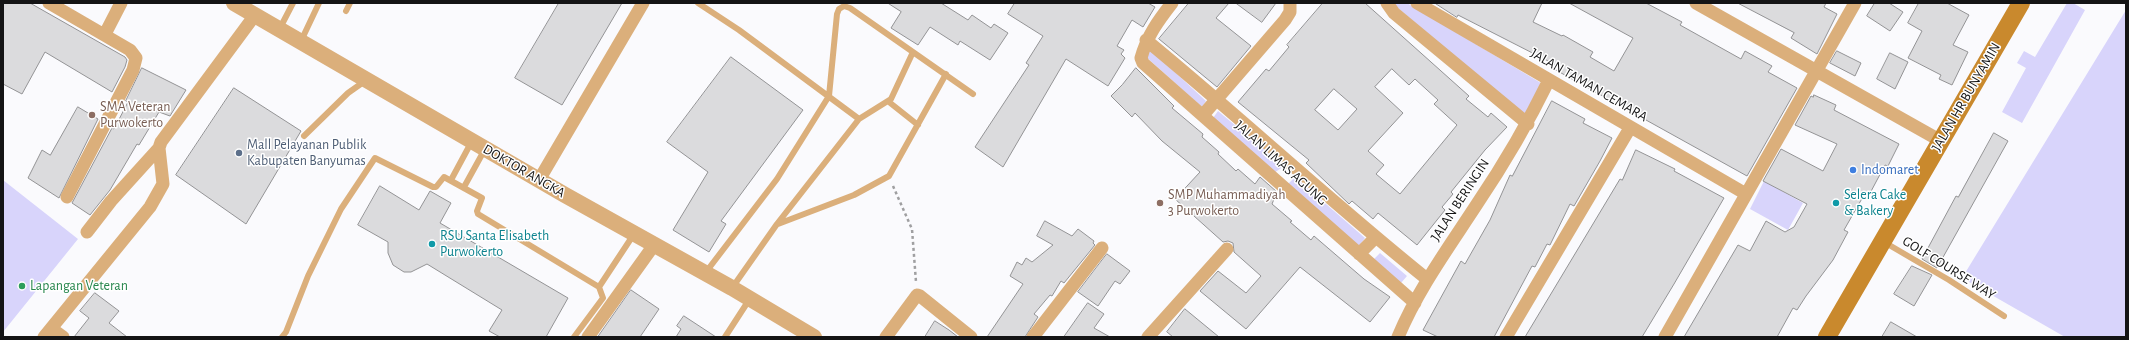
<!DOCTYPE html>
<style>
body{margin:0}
#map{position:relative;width:2129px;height:340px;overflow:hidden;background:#fafafd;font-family:"Alegreya Sans",sans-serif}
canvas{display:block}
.frame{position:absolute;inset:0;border:4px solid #141415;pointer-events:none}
</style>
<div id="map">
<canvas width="2129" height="340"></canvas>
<div class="frame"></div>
</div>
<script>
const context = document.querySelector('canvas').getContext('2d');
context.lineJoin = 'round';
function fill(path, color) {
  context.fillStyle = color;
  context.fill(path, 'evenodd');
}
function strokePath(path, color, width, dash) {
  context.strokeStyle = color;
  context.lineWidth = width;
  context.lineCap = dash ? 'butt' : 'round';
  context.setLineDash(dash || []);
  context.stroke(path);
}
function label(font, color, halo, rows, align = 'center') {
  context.font = font + ' "Alegreya Sans",sans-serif';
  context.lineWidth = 3;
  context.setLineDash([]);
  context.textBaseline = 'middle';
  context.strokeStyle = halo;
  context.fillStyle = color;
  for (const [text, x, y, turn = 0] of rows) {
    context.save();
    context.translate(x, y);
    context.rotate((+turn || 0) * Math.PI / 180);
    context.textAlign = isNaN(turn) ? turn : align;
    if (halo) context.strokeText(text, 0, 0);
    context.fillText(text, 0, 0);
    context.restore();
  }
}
fill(new Path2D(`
 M1392,3h15l134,80 -15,34z
 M2067,3h6l12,7 -63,113 -20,-11 24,-44 -9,-5 7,-12 11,6z
 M2126,10v327h-61l-103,-59z
 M1150,49l56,52 -4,6 -57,-51z
 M1218,111l66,55 -10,7 -61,-55z
 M1295,177l70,61 -7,9 -70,-63z
 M3,180l75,59 -75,93z
 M1764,181l39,22 -15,27 -38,-21z
 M1380,253l27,23 -6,7 -27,-24z`), '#d8d4fb');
const building = new Path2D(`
 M3,3h27l95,54 2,3 -2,7 -13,25 -67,-40 -23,42 -19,-10z
 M559,3h63l-60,102 -47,-27z
 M888,3h53l27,17 4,-5 19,13 3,-4 14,9 -18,27 -30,-19 -2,4 -28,-18 -12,18 -27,-17 10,-16z
 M1015,3h133l7,4 -12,20 -11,-7 -15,26 7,4 -3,4 4,4 -17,28 -42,-27 -63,108 -28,-20 54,-82 -3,-2 17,-27 -35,-22z
 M1189,3h40l-13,15 35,28 -34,41 -58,-48z
 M1236,3h40l-14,19z
 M1323,3h42l104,93 -3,3 22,18 3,-4 16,14 -22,23 -34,42 2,2 -11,13 3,3 -28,35 -39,-32 -5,6 -21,-18 -3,3 -43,-41 3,-3 -71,-58 28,-33 3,2 20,-24 -2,-2zM1392,69l17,16 6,-6 23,21 -4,4 23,21 -57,69 -24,-20 8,-9 -16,-14 35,-38 -28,-26zM1334,89l23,20 -19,21 -23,-20z
 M1435,3h107l-9,19 29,14 1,-1 30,17 -3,5 24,14 19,-33 -64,-35h77l36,19 -2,3 61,34 4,-8 27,15 -4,6 29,16 -50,88 -193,-107 2,-4 -98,-50 -1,2z
 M1738,3h88l-2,4 13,7 -20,40 -26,-16 3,-5z
 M1875,3h14l14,9 -13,19 -23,-15z
 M1919,3h28l22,12 -16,30 15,7 -16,33 -13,-6 2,-4 -33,-17 14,-27 -14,-8z
 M1837,51l24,12 -6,13 -25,-13z
 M1890,53l18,9 -13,27 -18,-10z
 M731,57l72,53 -82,111 5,3 -17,28 -36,-22 35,-58 -41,-30z
 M142,68l44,22 -16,26 -11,-4 -20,33 -2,-1 -27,46 -20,25 -18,-12 40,-75 2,1 14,-27 -2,-1z
 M1136,68l38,38 -2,2 31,26 -1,3 17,15 -1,2 18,17 2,-2 17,15 5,-7 17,15 -5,12 20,17 -2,1 21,18 3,-4 50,43 26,18 -20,25 -70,-55 -54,62 -46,-38 18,-20 28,22 15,-17 -27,-24 -1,-9 -5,-2 -5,1 -48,-43 25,-27 -38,-31 -27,-28 -3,4 -21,-21 11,-11z
 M234,88l67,43 -55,93 -70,-49z
 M1814,95l22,10 -2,5 65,34 -11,22 -3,-1 -17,32 -4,-2 -20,35 4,2 -15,28 -27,36 -9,14 -4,-2 -16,29h-93l54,-92 12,6 16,-30 19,11 9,-5 13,-23 -44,-23 18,-32 42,22 14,-27 -42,-19 16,-29 2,1z
 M1552,101l33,18 -2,4 29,15 -12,23 -26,45 -4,-2 -20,41 -3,-1 -12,23 -3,-1 -38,71h-56l-15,-7 38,-69 4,3 25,-44 20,-45 2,1z
 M78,107l20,12 -39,79 -31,-20 14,-28 8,5z
 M1994,133l14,8 -71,127 -15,-9 34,-63 2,1z
 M1636,150l39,19 -1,2 50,27 -50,86 -32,53h-117l95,-158 2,1z
 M380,186l39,24 11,-19 21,12 -11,20 128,75 -22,39h-46l-11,-6 13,-21 -75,-46 -16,8h-7l-11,-7 -5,-12v-11l-30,-17z
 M1045,221l27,15 6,-7 16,12 -1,2 2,2 -31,38 -3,-2 -9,15 -2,-1 -16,19 4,3 -13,20h-38l36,-53 -13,-8 7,-14 5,3 4,-7 6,4 21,-17 -16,-9z
 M1107,254l23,17 -10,13 -5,-3 -17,25 -20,-14z
 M1912,266l20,9 -18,31 -20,-12z
 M631,290l28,19 -19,28h-42z
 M95,293l24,18 -10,12 18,14h-53l15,-19 -9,-7z
 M1088,303l16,11 -10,14 16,9h-46z
 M1185,309l34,28h-46l-6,-5z
 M684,316l32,21h-40l5,-8 -4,-3z
 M935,321l14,9 9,7h-33z
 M1891,322l26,15h-35z`);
fill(building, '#dbdbdd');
strokePath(building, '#939395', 1);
strokePath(new Path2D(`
 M893,186l19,43 4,53`), '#9f9fa1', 2.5, [3, 3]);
strokePath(new Path2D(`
 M698,3l41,27 120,89 -82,105 -45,64
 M346,11l4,-8
 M280,28l13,-25
 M301,41l18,-38
 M889,102l29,23
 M859,119l32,-20 22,-47
 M304,136l44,-43 17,-12
 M451,180l21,-39
 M464,187l21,-38
 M778,224l76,-29 35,-19 57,-102
 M1884,242l65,38 55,36
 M706,272l71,-93 52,-83 8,-82 2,-5 5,-3 6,2 123,86
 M599,287l35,-53
 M282,337l4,-5 22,-56 33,-67 34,-51 58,29h3l8,-10 38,21 -5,13 1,3 121,73 4,11 -29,39
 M725,337l24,-37`), '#dbaf7b', 6);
strokePath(new Path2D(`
 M49,3l81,47 6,8 -3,12 -66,127
 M1172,3c-14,18 -25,33 -31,55l2,5 272,240
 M1387,3l7,10 134,111
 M1417,3l329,191
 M1696,3l245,138
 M105,34l16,-31
 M1146,40c95,78 185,162 281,239
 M1203,115l82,-95 5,-8v-9
 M539,180l104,-177
 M87,232l24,-31 48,-53
 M1359,254l16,-16
 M52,329l11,8
 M44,337l106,-130 13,-23 -4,-36 2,-6 94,-127
 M588,337l66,-92
 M886,337l31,-42 3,1 51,41
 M1033,337l69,-89
 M1148,337l79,-88
 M1398,337c20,-48 51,-90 79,-133 27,-40 51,-81 72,-124
 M1506,337l124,-209
 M1665,337l190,-334`), '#dbaf7b', 13);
strokePath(new Path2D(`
 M234,3l331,192 167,93 82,49`), '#dbaf7b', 16);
strokePath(new Path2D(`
 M1827,337l194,-334`), '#c9892d', 18);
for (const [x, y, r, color] of [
 [92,115,4,"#8d6e63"],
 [239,153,4,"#5c6f8a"],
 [1853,170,4,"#3f7fe0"],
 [1160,203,4,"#8d6e63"],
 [1836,203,4,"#0f9aa8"],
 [432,244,4,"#0f9aa8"],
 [22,286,4,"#2e9e5b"]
]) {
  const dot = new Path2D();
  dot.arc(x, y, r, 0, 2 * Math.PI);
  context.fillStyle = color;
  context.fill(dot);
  strokePath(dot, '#fff', 1.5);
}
label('14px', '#141415', '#fff', [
 ["JALAN TAMAN CEMARA",1589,85,30],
 ["JALAN HR BUNYAMIN",1966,97,-60],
 ["JALAN LIMAS AGUNG",1281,163,42],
 ["DOKTOR ANGKA",524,171,30],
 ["JALAN BERINGIN",1460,200,-57],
 ["GOLF COURSE WAY",1949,268,32]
]);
label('14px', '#785e54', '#fff', [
 ["SMA Veteran",100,107],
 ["Purwokerto",100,123],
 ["SMP Muhammadiyah",1168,195],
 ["3 Purwokerto",1168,211]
], 'left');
label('14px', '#4e5e75', '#fff', [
 ["Mall Pelayanan Publik",247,145],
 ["Kabupaten Banyumas",247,161]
], 'left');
label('14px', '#366cbe', '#fff', [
 ["Indomaret",1861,170]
], 'left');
label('14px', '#0d838f', '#fff', [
 ["Selera Cake",1844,195],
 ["& Bakery",1844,211],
 ["RSU Santa Elisabeth",440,236],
 ["Purwokerto",440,252]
], 'left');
label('14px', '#27864d', '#fff', [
 ["Lapangan Veteran",30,286]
], 'left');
</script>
